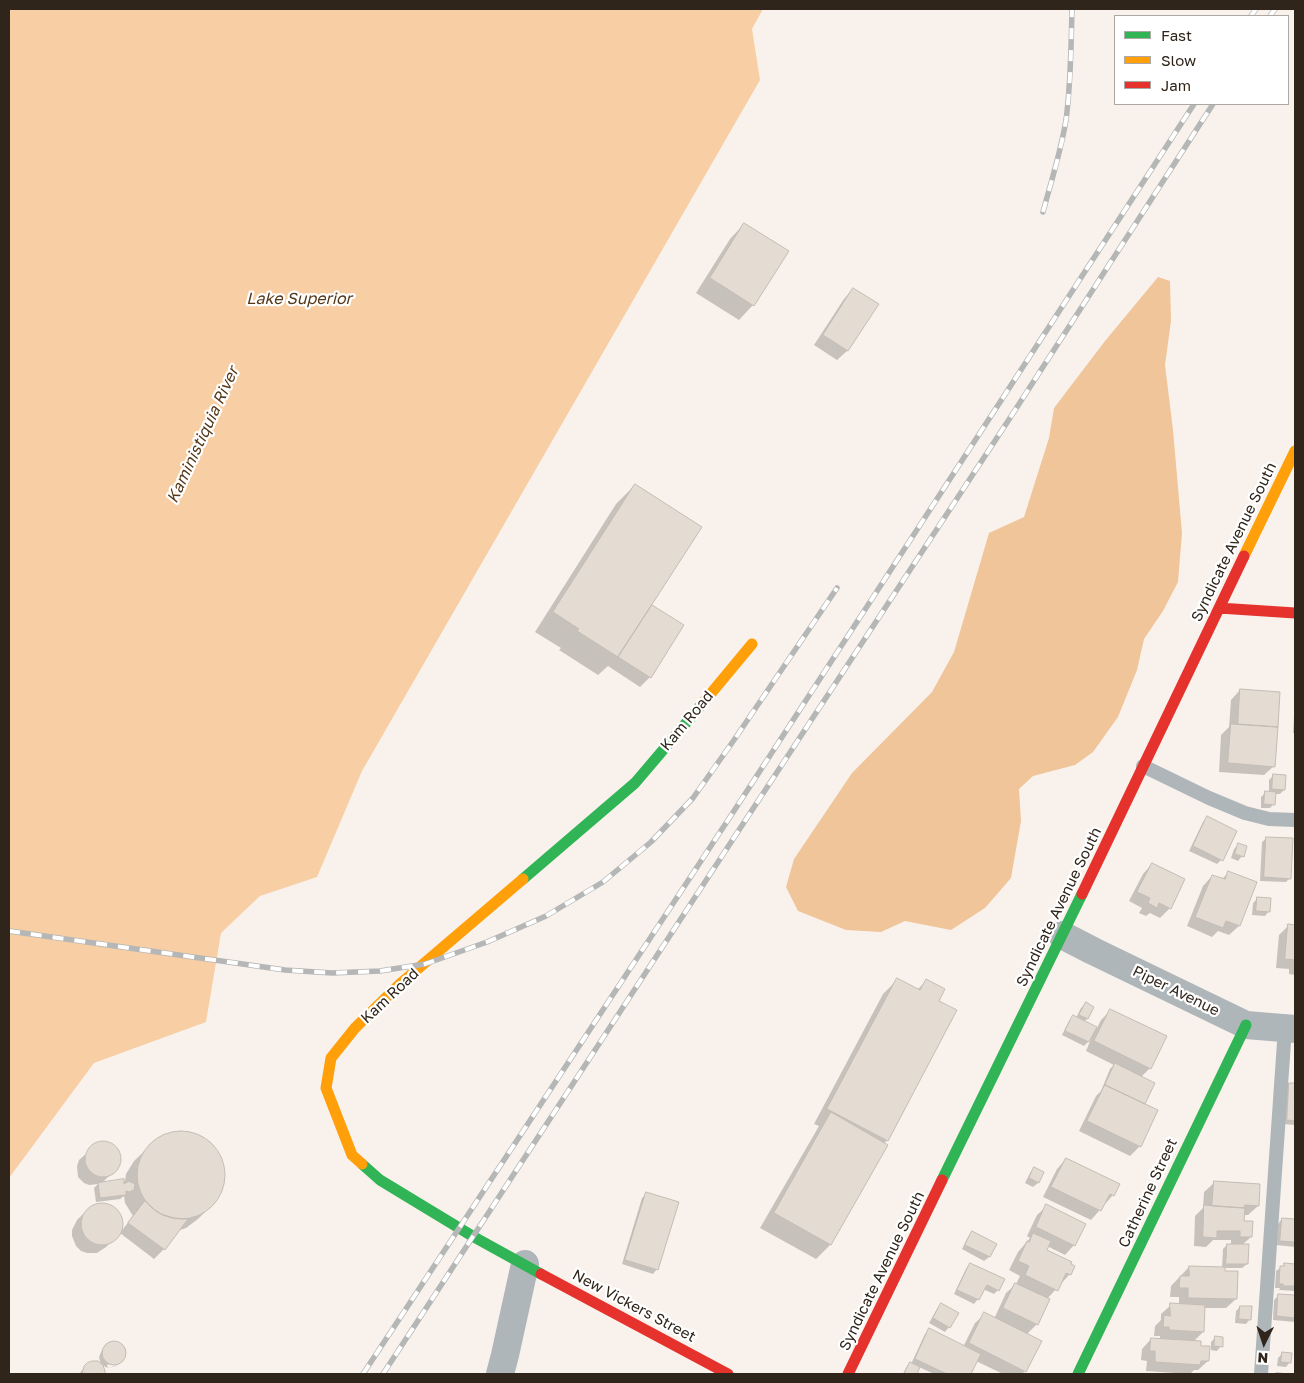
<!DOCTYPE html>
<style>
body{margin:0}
#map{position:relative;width:1304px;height:1383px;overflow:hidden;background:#f9f2ec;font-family:"Golos Text",sans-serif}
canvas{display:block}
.frame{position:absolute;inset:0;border:10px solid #30251b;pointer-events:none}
.legend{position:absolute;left:1114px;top:15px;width:175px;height:90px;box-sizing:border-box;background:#fff;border:1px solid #aca8a4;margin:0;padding:6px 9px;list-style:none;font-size:15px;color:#30251b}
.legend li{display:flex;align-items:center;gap:10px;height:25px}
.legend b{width:25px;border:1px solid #aca8a4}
.north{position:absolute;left:1239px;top:1318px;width:50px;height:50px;-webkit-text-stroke:4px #fff;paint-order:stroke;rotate:184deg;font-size:14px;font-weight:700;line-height:20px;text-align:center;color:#30251b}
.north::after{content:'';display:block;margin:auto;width:18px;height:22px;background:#30251b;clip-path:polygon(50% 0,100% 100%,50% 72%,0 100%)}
</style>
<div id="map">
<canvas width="1304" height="1383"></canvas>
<div class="frame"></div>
<ul class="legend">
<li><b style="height:6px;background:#30b455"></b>Fast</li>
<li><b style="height:6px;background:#ff9f0a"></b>Slow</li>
<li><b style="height:6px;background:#e5322d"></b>Jam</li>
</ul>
<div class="north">N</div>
</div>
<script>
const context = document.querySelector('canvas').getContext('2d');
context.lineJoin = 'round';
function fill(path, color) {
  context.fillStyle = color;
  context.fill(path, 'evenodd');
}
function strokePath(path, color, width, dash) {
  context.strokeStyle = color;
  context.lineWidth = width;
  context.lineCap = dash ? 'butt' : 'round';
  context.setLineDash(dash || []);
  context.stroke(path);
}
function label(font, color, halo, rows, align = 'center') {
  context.font = font + ' "Golos Text",sans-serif';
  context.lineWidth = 4.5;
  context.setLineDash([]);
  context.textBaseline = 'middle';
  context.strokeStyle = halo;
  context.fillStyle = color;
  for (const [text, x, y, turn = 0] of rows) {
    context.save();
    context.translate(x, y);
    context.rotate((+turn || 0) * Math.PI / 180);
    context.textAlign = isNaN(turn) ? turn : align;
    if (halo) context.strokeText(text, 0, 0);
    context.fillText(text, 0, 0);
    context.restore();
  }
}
fill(new Path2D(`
 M1158,277l12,4 1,40 -6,44 8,65 9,103 -4,49 -15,29 -19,28 -7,31 -19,47 -25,35 -18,13 -42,11 -14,13 2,32 -10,57 -26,30 -34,22 -46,-9 -24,11 -35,-2 -48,-19 -12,-24 8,-28 58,-86 80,-81 22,-40 35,-119 35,-16 25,-79 5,-30 51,-67z`), '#f0c59a');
fill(new Path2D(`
 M9,9h754l-11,20 8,51 -398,691 -45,106 -57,19 -39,37 -15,89 -112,41 -85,115z`), '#f8cea4');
fill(new Path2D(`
 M744,224l9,81 -14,15 -43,-27 34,-54z
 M853,289l24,15 -30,47 -10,9 -23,-15 30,-46z
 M635,485l12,125 1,1 4,-5 30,20 -32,51 -10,10 -32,-21 -10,9 -39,-25 2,-2 -26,-16 81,-128z
 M1240,690l39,3 -5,73 -10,9 -45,-3 2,-37 8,-8 2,-27z
 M1295,699v34h-2z
 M1274,775l10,15 -4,4h-5l-1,10 -4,4h-9v-11l5,-5 3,1v-13z
 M1208,818l13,42 -4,4 -28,-13 14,-29z
 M1267,838l23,40 -4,4 -26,-1 2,-39z
 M1239,844l3,12 -4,5 -7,-3 3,-9z
 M1152,864l32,16 -14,28 -10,10 -10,-5 -4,3 -7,-3 3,-5 -13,-7 14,-27z
 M1229,872l27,10 -17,44 -10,9 -11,-4 -6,6 -25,-11 16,-40 9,-10 9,4z
 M1258,898l11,13 -4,5 -13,-1 1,-12z
 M1288,926h7v49l-6,-1v-5l-13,-1 3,-33z
 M897,980l20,10 9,-9 12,20 -51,139 -3,4 3,1 -57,100 -14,14 -56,-31 59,-102 -5,-2 69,-130z
 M1086,1004l1,15 -3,3 13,6 4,-8 9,-9 40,57 -9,9 2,28 -3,41 -10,10 -51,-25 17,-35 5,-5 9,-22 4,-4 -28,-14 5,-12 -7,7 -22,-11 7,-14 5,-4 2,1 5,-10z
 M1289,1084h6v41l-12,-1 2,-35z
 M183,1132l15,3 12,8 9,12 5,14v7l-3,15 -8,13 -15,15 -12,9 -9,3 -13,18 -10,10 -34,-26 13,-17 -8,-13 -1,-7 -4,3 -24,3 -2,-14 4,-4 -9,1 -5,-2 -6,-6 -1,-11 2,-6 17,-15 11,-2 5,2 4,4 3,5 1,5 -3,9 -16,16 24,-3 1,-7 8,-13 21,-20 13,-7z
 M1066,1159l47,36 -22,25 -48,-23 14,-28z
 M1034,1169l8,4 -4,10 -5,4 -8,-4 5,-10z
 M1214,1183l45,2 -1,21 -10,9h-5v7l8,15 -9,8 5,19 -5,4h-18v4l12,27 -10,9h-22l-1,24 -10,10 7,5 8,14 -10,9h-4l-4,4 -44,-3 1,-10 -6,-1 1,-11 9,-10 9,1v-4h-6l1,-10 6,-6v-6l10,-9h8v-8h-9l1,-11 18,-19 33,1 1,-19 4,-4h4v-5h-18l-7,7 -12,-1 1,-30 8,-8 1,-16z
 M647,1193l10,76 -4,5 -31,-10 20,-66z
 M99,1204h7l9,5 4,5 2,7v7l-5,9 -10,10 -9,6h-10l-6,-2 -5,-5 -4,-10v-6l5,-10 10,-10 5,-4z
 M1047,1206l27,39 -9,10 -18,-9 -2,4 25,24 -23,25 -10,25 -11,11 -1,36 -3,3h-19l-27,-13 -6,13h-36l-15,-7 -4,7h-12l3,-6 4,-5 1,1 14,-30 4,-4 34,17 12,-24 10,-9 9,5 12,-26 10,-9 4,-8 -11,-6 9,-18 12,-14 -3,-2 10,-21z
 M1282,1219l13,1v27l-19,-2 2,-21z
 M973,1232l22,12 -6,13 -5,4 -22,-12 6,-12z
 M970,1265l28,25 -4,4 -11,-5 -5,10 -4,5 -20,-10 12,-25z
 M1284,1265h11v26l-16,-1 1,-2h-5l1,-17z
 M1279,1295l16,1v26l-22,-2 1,-20z
 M941,1305l8,22 -4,5 -16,-9 8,-14z
 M1240,1307l10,12 -4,5 -11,-1 1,-12z
 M1216,1337l5,9 -4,5 -6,-1v-8z
 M113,1342l8,3 4,8 -4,8 -14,4 1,3 9,-3 -1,1 -8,2 -6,-3 2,9h-25l8,-10 14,1 -2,-8 3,-7 4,-4z
 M1283,1353l7,9 -4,5 -9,-1 1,-8z
 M1276,1372l8,1v1h-10z`), '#0003');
const building = new Path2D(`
 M744,223l45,28 -35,55 -44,-28z
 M853,288l26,16 -31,47 -25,-16z
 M635,484l67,43 -84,130 -41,-26 2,-2 -26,-17z
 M652,605l32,20 -33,53 -33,-21z
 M1240,689l40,3 -2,35 -40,-3z
 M1231,724l47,3 -3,40 -47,-4z
 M1273,774l13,1 -1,15 -13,-1z
 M1265,791l11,1 -1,13 -11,-1z
 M1207,816l30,15 -14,30 -30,-15z
 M1266,837l27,1 -2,41 -27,-2z
 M1238,843l9,3 -3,11 -9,-3z
 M1152,863l33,16 -14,30 -12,-6 -2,5 -9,-5 2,-5 -13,-6z
 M1228,871l29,11 -17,44 -14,-5 -3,7 -28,-11 17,-42 13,4z
 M1257,897l14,1 -1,14 -14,-1z
 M1288,924l7,1v35l-10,-1z
 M897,978l23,12 6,-11 19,10 -6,12 18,9 -69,131 -61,-32z
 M1086,1002l8,5 -6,12 -9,-4z
 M1110,1009l57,27 -16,33 -57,-28z
 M1073,1015l24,12 -8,15 -24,-11z
 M1115,1063l40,20 -10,21 -40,-19z
 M1289,1083h6v38l-8,-1z
 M1105,1085l53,25 -17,37 -54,-26z
 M831,1112l57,33 -57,100 -57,-32z
 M137 1175a44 44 0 1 1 88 0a44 44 0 1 1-88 0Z
 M85 1159a18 18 0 1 1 36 0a18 18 0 1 1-36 0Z
 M1066,1158l54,26 -6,12 -4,-2 -9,17 -50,-24z
 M1034,1167l10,5 -5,11 -10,-5z
 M124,1179v5l5,-3 6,3 -1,6 -5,2 -3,-1v4l-26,3 -2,-15z
 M1214,1181l46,3 -1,22 -14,-1 -1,3 -32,-2z
 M646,1192l33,10 -21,68 -33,-10z
 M145,1201l10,9 6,4 13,4 14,1 -23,31 -37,-27z
 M81 1224a21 21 0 1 1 42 0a21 21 0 1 1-42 0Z
 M1046,1204l40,20 -11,22 -39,-19z
 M1204,1205l41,3 -1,13h9l-1,16h-12v-6h-23v7l-14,-1z
 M1282,1218l13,1v23l-15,-1z
 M972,1231l25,13 -7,13 -25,-12z
 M1033,1233l18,8 -4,9 25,12 -1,2 4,2 -4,9 -5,-2 -8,18 -33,-16 4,-9 -11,-5 9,-20 2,1z
 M1227,1244h22l-1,20h-22z
 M970,1263l35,16 -6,12 -12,-6 -8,15 -22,-10z
 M1284,1263l11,1v22h-12v-2h-4l1,-18h4z
 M1189,1266l36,1v4h13l-1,28 -49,-1v-10h-9l1,-12h9z
 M1015,1283l35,16 -12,26 -35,-17z
 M1278,1294l17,1v23l-18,-2z
 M941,1303l18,10 -9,15 -17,-10z
 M1170,1303l35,2 -1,27 -35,-2v-3h-6l1,-12 6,1z
 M1240,1306h12l-1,14 -12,-1z
 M984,1312l58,29 -16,31 -57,-29z
 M929,1328l52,26 -10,20h-24l-32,-15z
 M1215,1336l8,1v10l-9,-1z
 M1151,1338l50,3v5h9l-1,15h-8l-1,4 -45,-3v-11h-5z
 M102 1353a12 12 0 1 1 24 0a12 12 0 1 1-24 0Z
 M1282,1352l10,1 -1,10 -10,-1z
 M92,1361h6l5,4 2,6v3h-23l2,-8 3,-3z
 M910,1362l10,5 -3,7h-13z`);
fill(building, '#e4dbd3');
strokePath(building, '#c4bcb4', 1);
strokePath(new Path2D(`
 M1143,766l66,32 36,15 24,6 26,1
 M1261,1374l24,-346`), '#aeb6ba', 14);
strokePath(new Path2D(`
 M1062,935l31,16 153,74 49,4
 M500,1374l5,-19 20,-91`), '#aeb6ba', 28);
strokePath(new Path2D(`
 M523,879l112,-96 68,-80
 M362,1164l18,16 94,57 67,37
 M942,1180l140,-286
 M1078,1374l168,-349`), '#30b455', 11);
strokePath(new Path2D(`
 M1244,556l51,-105
 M703,703l49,-59
 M362,1164l-10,-9 -26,-67 5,-30 24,-30 45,-44 123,-105`), '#ff9f0a', 11);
strokePath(new Path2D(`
 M1219,608l76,5
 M1082,894l162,-338
 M541,1274l187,100
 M848,1374l94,-194`), '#e5322d', 11);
const rail = new Path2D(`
 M1251,16l5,-7
 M1270,16l5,-7
 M1043,212c8,-30 18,-61 23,-92 5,-37 5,-74 6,-111
 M9,931l276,39 47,3 48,-2 45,-7 62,-22 59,-26 57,-34 48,-40 42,-44 41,-58 103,-152
 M363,1374l367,-557 464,-713
 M383,1374l356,-544 269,-409 205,-317`);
strokePath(rail, '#b5b6b6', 5.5);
strokePath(rail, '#fff', 4, [11]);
label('15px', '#30251b', '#fff', [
 ["Syndicate Avenue South",1234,542,-64],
 ["Kam Road",687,721,-50],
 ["Syndicate Avenue South",1059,907,-64],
 ["Piper Avenue",1176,991,26],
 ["Kam Road",390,996,-43],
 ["Catherine Street",1148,1193,-65],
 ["Syndicate Avenue South",882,1271,-64],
 ["New Vickers Street",634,1306,28]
]);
label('italic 16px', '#553819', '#fff', [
 ["Lake Superior",299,299],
 ["Kaministiquia River",203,435,-65]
]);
</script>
